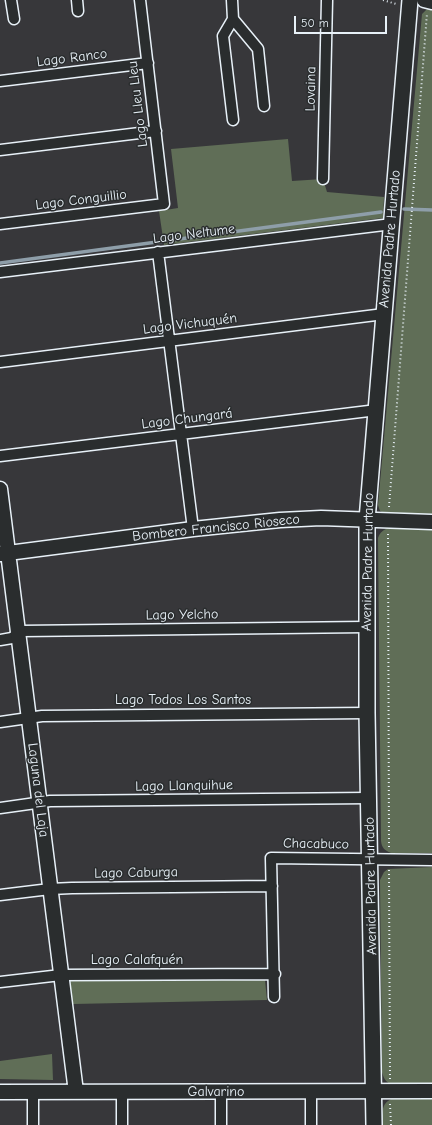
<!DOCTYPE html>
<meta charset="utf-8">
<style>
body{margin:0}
#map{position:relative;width:432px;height:1125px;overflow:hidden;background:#37373a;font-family:"Comic Neue",sans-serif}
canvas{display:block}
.scale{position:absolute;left:294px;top:16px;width:93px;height:18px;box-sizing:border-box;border:2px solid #e8f1f8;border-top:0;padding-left:5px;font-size:12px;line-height:14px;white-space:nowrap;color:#e8f1f8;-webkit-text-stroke:3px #2a2d2e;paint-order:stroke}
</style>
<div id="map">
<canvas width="432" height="1125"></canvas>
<div class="scale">50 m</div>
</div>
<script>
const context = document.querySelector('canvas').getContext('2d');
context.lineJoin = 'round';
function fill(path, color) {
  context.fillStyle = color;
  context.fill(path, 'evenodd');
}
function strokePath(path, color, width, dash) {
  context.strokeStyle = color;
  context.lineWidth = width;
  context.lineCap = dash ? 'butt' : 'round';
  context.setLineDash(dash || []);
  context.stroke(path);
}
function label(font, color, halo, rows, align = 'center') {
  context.font = font + ' "Comic Neue",sans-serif';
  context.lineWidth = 3;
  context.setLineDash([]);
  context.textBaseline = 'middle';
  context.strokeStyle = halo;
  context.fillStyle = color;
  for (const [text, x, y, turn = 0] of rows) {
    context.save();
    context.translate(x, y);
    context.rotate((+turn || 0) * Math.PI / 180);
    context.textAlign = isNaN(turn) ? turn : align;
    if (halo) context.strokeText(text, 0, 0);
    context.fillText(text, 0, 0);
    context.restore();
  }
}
fill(new Path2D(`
 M428,8h4v509l-46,-3 -6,-3 -2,-6 44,-491z
 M288,139l4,42 31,-2 4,13 57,5 -1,21 -219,27 -5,-34 19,-3 -7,-59z
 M390,527l42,2v324h-41c-7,-3 -9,-5 -10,-12l-3,-303c2,-6 5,-8 12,-11z
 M432,867v218l-38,1c-7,-3 -10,-6 -12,-14l-2,-192 4,-8 4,-3z
 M68,979l197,1 2,20 -194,4z
 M52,1054l1,26 -53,-1v-18z
 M398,1097h34v28h-50c0,-14 -1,-25 16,-28z`), '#606e57');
strokePath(new Path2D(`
 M404,209l28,1
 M0,263l381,-51`), '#8e9ea9', 3.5);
const street = new Path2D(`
 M11,0l3,19
 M77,0l1,11
 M232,0l1,19
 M0,81l148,-18
 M233,120l-10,-84 10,-17 25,30 6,57
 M0,150l156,-19
 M323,179l4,-179
 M0,224l164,-20 -24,-204
 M158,252l35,277
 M0,272l392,-48
 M0,362l384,-48
 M0,456l377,-46
 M0,640l12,-2 9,-7 345,-4
 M0,722l42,-6 325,-3
 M0,808l50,-7 319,-3
 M0,895l50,-6 22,-1 200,-2
 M0,982l61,-7 214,-1
 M274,997l-3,-139 161,2
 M311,1091v34
 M33,1092v33
 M122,1092v33
 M221,1125v-34`);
const secondary = new Path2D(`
 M424,0l8,2
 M0,489l76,603
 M0,554l193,-25 87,-9 41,-2 111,4
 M0,1092l432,-1`);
const primary = new Path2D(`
 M374,1125l-7,-412v-193l43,-520`);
strokePath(street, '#e8f1f8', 13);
strokePath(secondary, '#e8f1f8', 17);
strokePath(primary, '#e8f1f8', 18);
strokePath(new Path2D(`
 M383,0l13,4
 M389,507l38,-494
 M388,534l1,315
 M389,870l1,209
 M390,1104l1,21`), '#e8f1f8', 2, [1, 3]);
strokePath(street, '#2a2d2e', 10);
strokePath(secondary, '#2a2d2e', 14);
strokePath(primary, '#2a2d2e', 15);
label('14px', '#e8f1f8', '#2a2d2e', [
 ["Lago Ranco",72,58,-7],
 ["Lovaina",311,89,-89],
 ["Lago Lleu Lleu",138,104,-97],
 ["Lago Conguillio",81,200,-7],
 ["Lago Neltume",194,234,-7],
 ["Avenida Padre Hurtado",390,239,-85],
 ["Lago Vichuquén",190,324,-7],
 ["Lago Chungará",187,419,-7],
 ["Bombero Francisco Rioseco",216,528,-6],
 ["Avenida Padre Hurtado",368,562,-89],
 ["Lago Yelcho",182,615,-1],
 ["Lago Todos Los Santos",183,700],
 ["Lago Llanquihue",184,786,-1],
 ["Laguna del Laja",38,790,83],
 ["Chacabuco",316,844,1],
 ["Lago Caburga",136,873,-1],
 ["Avenida Padre Hurtado",371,886,-91],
 ["Lago Calafquén",137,960],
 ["Galvarino",216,1092]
]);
</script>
